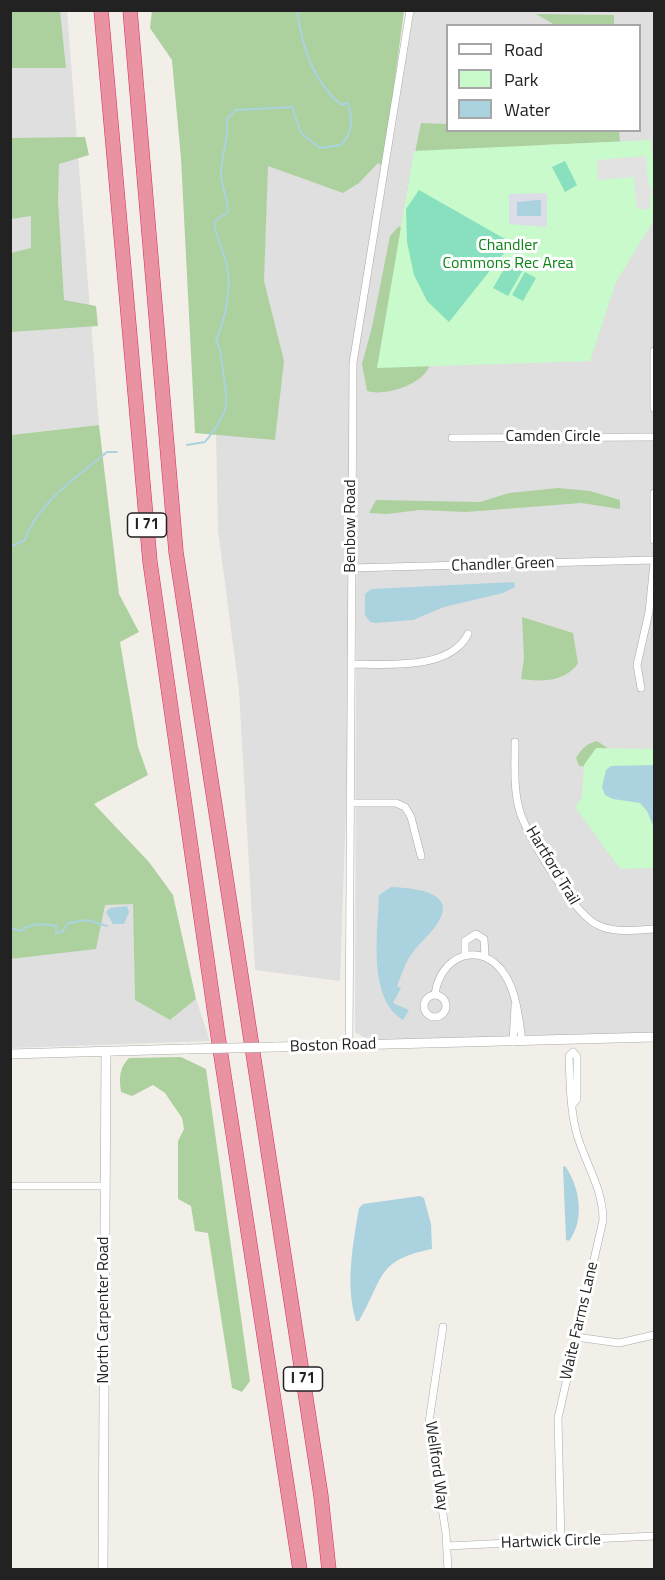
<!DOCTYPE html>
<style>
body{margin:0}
#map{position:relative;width:665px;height:1580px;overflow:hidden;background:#f2efe9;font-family:"Titillium Web",sans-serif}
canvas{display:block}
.frame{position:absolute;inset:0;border:12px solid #222;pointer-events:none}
.legend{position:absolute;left:446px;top:24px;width:195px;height:108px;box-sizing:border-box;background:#fff;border:2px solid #a7a7a7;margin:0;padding:8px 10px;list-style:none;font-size:18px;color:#222}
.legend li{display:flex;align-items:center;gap:12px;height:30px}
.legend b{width:30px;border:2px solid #a7a7a7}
</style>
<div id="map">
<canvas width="665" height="1580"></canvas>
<div class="frame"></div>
<ul class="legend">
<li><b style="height:8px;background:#fff"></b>Road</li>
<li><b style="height:16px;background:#c8facc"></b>Park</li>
<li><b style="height:16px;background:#aad3df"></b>Water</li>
</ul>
</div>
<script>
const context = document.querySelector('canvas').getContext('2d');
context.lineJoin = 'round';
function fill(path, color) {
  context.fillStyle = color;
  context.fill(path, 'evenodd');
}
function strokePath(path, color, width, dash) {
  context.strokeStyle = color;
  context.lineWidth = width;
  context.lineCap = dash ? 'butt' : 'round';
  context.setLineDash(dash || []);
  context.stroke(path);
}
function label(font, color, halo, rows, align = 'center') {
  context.font = font + ' "Titillium Web",sans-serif';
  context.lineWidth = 6;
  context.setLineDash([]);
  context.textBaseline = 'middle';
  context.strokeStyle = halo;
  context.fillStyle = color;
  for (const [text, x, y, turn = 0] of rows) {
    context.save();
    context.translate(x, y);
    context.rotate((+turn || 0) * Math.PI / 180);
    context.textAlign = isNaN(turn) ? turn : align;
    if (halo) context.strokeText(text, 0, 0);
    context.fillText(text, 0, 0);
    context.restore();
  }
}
fill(new Path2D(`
 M10,11h57l32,414 -88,10z
 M152,11h252l-21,156 -33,193 -2,388 -8,233 -85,-11 -16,-280 -21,-160 -2,-95 -35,-277 -9,-98 -22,-32z
 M414,11h240v1022l-284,8 -15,-9 2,-672zM448,26h192v104h-192z
 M105,904h29l1,96 35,20 26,-21 14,42 -199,7 -1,-89 37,-4z`), '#e0dfdf');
fill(new Path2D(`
 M10,11h50l6,57h-55z
 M152,11h252l-21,156 -5,-4 -19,20 -16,10 -75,-27 -4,115 20,80 -9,79 -80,-7 -14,-275 -9,-98 -22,-32z
 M536,14l78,1v10h-59z
 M421,123l26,1 1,6 171,1 1,11 -78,3 -135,46z
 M85,137l4,18 -30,9 -1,36 6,100 32,6 2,20 -87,6v-79l20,-5v-32l-20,3v-81z
 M399,226l8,9 24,123c-1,4 -2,11 -5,14 -11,15 -43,24 -59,19l-5,-27 10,-37 18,-91z
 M99,425l20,169 20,38 -19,10 18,105 10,28 -54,29 55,58 24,33 23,104 -26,21 -35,-20 -2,-96 -28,1 -9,44 -85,10v-524z
 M558,488l32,3 30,9v9l-39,-6 -115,9 -46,-2 -33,4 -18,-1 7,-13 104,2 29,-9z
 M522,617l51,16 5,30c-12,19 -38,19 -57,16l3,-21z
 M597,741l24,16 -30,10 -12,-1 -3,-8c6,-10 10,-14 21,-17z
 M181,1057l25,12 44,312 -8,11 -10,-4 -24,-155 -13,-2 -4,-25 -13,-7v-58l6,-12 -2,-11 -17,-25 -12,-8 -21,11 -11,-4c-2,-14 -2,-24 8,-34z`), '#add19e');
fill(new Path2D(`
 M651,140l3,34v46l-38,62 -26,79 -213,7 37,-217z
 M596,748l58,1v119l-34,1 -45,-62 7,-10 2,-32z`), '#c8facc');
fill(new Path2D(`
 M565,161l12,24 -12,7 -13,-25z
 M419,190l93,53 -63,79 -22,-21 -13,-26 -7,-33 -1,-33z
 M509,260l15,8 -16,28 -15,-8z
 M525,272l11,6 -13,23 -11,-6z`), '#88e0be');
fill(new Path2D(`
 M646,156l2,26 5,11 -3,2v14h-13l-3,-32 -36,3 -1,-20z`), '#e2e2e2');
fill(new Path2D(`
 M547,193v34l-38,-3v-30z`), '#dddde8');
fill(new Path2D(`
 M537,200h4v16h-24v-14z
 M514,582l1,5 -12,6 -59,14 -31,13 -37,3 -6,-1 -5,-7v-21l6,-5z
 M654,765v63l-7,-17 -7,-8 -27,-4 -8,-4 -3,-8 4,-17 5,-4z
 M391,887c21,1 69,4 46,37 -7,11 -17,18 -24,28 -8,10 -11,22 -16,34l4,2 -8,15 16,7 -6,10c-36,-22 -25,-89 -24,-125z
 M127,906l2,6 -5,12h-11l-7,-12 4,-4z
 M565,1166c15,21 20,54 4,75l-3,-1 -3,-73z
 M420,1196l4,2 7,26 1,25c-56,11 -48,29 -73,72h-3c-11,-37 -3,-77 3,-113l4,-4z`), '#aad3df');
strokePath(new Path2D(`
 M187,445l18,-3c28,-35 22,-38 17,-79 -2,-10 0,-13 -6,-22 8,-19 15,-48 12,-69 -2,-18 -12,-33 -14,-50l14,-10c0,-13 -6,-24 -7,-37 0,-19 8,-37 6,-56l9,-9 56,-3 9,26 19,15 21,-3c12,-14 12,-24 7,-42l-7,2c-29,-25 -39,-58 -44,-95
 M10,547l15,-7c13,-38 52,-63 82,-88h10
 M10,928l11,3c10,-9 21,-7 35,-5v7l6,-1 6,-9 19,-3 20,6`), '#aad3df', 2);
const minor = new Path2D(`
 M654,351v57
 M452,438l202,-1
 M654,493v47
 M351,568l303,-8
 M351,664c34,0 99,7 117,-30
 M641,688l-4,-23 12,-53 5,-49
 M515,742c0,24 -2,50 6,73 10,26 54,102 79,111 16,7 37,4 54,3
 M350,803h46l9,4 6,10 10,39
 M465,955v-14l11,-7 8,5 1,17
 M435,995c4,-39 46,-57 70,-20 12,19 14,45 17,66
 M424 1006a11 11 0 1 1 22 0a11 11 0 1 1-22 0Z
 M513,1042l2,-36
 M349,1045l4,-682 57,-353
 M10,1186h93
 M443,1327l-14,95 17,112 2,36
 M576,1337l43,6 35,-8
 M561,1542l-3,-124 45,-198c0,-33 -19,-58 -27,-89 -6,-25 -6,-49 -7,-75l4,-4 4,5v42l-4,5
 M447,1546l207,-10`);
const tertiary = new Path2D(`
 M276,1047l378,-10
 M10,1054l176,-5
 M103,1570l3,-519`);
const motorway = new Path2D(`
 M101,10l49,552 68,474 82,534
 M130,10l46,542 145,944 8,74`);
strokePath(minor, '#a9a9a9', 8);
strokePath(tertiary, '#a9a9a9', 10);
strokePath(motorway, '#dc2a67', 15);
strokePath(minor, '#fff', 7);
strokePath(tertiary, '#fff', 9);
strokePath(motorway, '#e892a2', 14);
const tertiaryBridge = new Path2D(`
 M186,1049l90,-2`);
strokePath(tertiaryBridge, '#a9a9a9', 10, []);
strokePath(tertiaryBridge, '#fff', 9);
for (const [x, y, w] of [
 [147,525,39],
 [303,1379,39]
]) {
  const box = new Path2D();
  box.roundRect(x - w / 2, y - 12, w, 24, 4.5);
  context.fillStyle = '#fff';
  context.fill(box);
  strokePath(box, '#222', 1.5);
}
label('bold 15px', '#222', null, [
 ["I 71",147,525],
 ["I 71",303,1379]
]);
label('16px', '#0c8416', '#fff', [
 ["Chandler",508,246],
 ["Commons Rec Area",508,264]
]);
label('16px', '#222', '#fff', [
 ["Camden Circle",553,437],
 ["Benbow Road",351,526,-90],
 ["Chandler Green",503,565,-2],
 ["Hartford Trail",552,866,59],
 ["Boston Road",333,1046,-2],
 ["North Carpenter Road",104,1310,-90],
 ["Waite Farms Lane",580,1321,-77],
 ["Wellford Way",436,1466,82],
 ["Hartwick Circle",551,1542,-2]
]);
</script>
